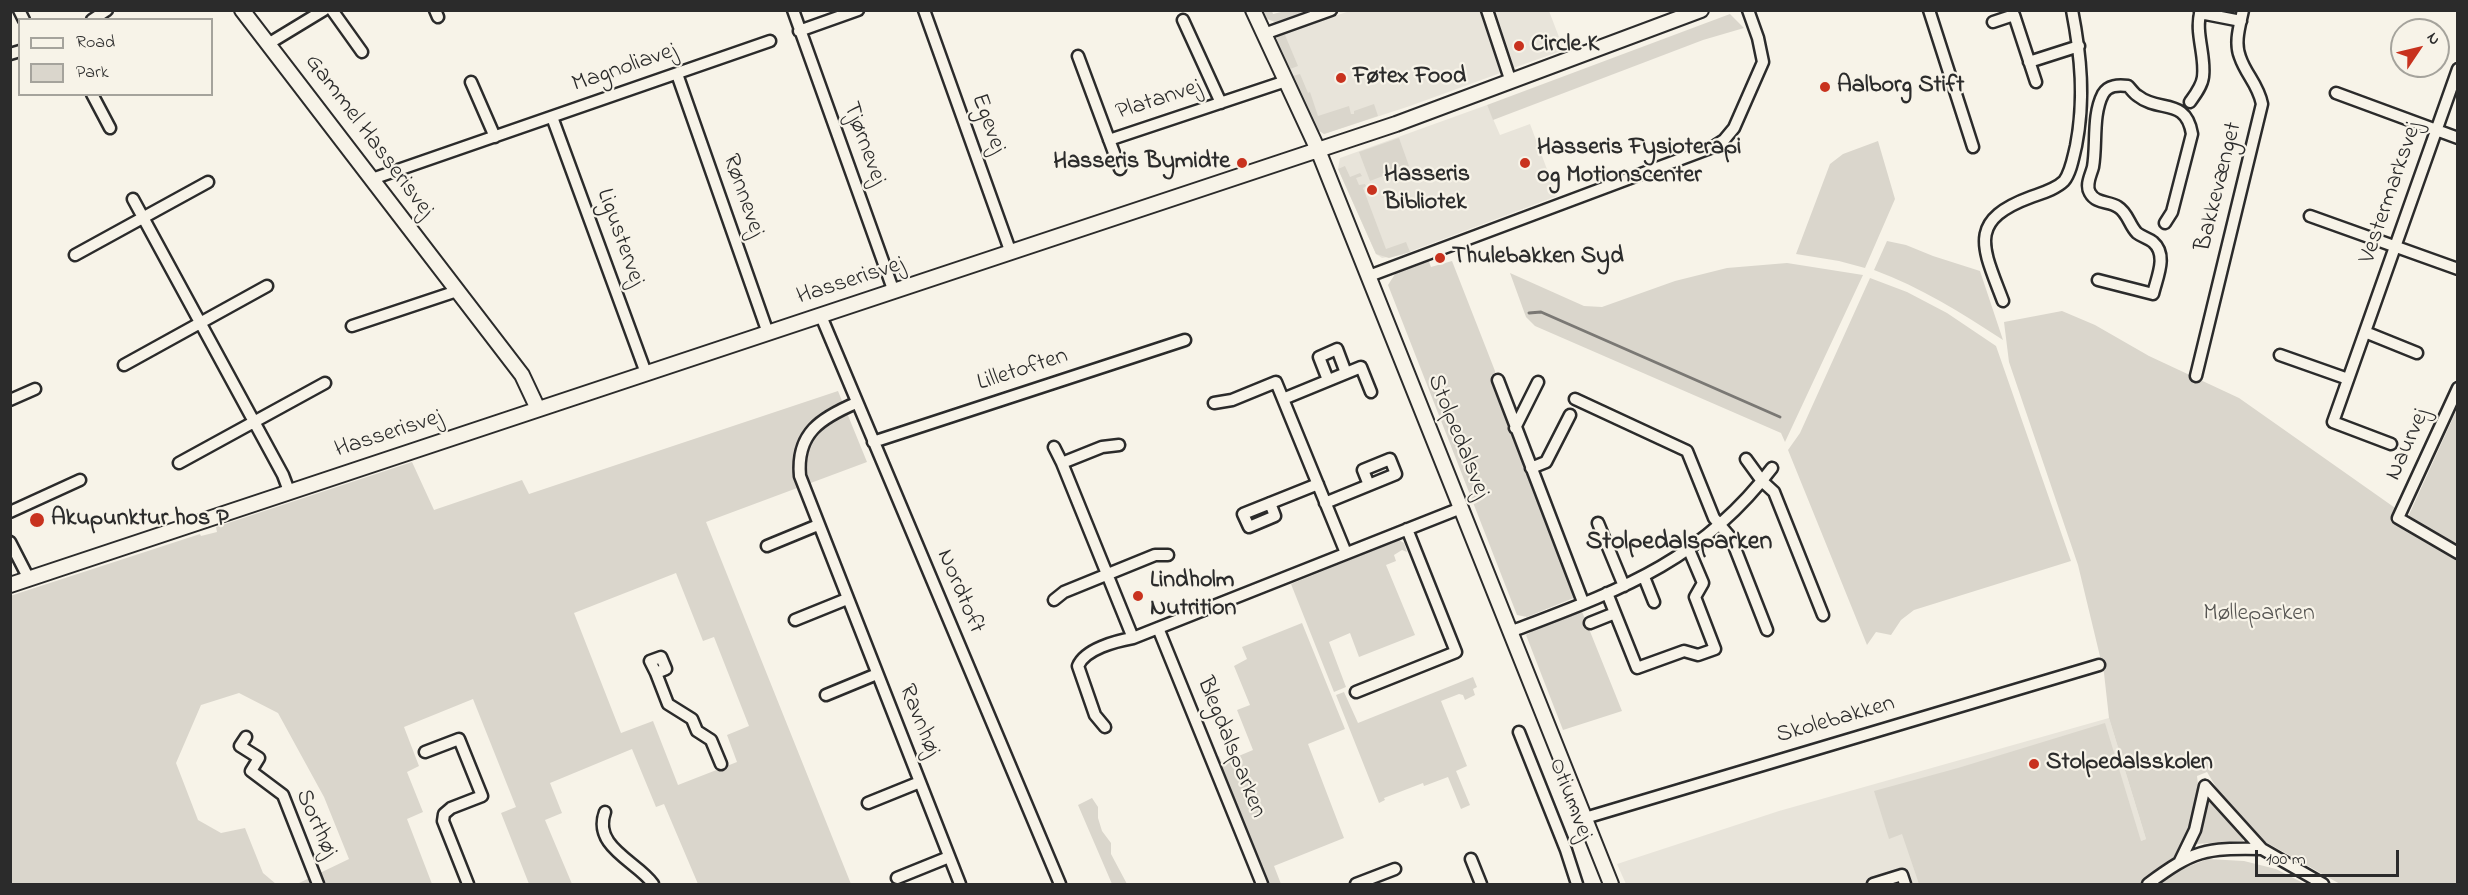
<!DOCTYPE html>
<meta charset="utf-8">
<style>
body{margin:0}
#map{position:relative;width:2468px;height:895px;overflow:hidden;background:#f7f3e8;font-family:"Indie Flower",sans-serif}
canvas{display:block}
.frame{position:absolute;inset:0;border:12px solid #2b2b2b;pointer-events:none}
.legend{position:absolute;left:18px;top:18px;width:195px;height:78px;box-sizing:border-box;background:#f7f3e8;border:2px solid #a5a39c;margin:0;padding:8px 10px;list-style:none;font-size:18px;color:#2b2b2b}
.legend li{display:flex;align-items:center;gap:12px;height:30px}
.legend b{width:30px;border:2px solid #a5a39c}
.north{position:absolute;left:2390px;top:18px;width:60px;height:60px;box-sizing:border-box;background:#f7f3e8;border:2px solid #a5a39c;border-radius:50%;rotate:55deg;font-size:16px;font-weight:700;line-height:24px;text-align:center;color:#2b2b2b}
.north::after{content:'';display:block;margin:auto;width:21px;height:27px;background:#c8321e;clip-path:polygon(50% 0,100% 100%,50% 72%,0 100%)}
.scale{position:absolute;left:2255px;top:850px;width:144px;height:27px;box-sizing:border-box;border:3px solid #2b2b2b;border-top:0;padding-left:8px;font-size:18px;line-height:21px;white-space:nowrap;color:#2b2b2b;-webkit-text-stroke:4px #f7f3e8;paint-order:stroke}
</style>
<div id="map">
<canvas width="2468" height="895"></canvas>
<div class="frame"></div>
<ul class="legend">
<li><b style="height:8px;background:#f7f3e8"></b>Road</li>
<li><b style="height:16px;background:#dad6cc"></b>Park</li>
</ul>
<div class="north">N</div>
<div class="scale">100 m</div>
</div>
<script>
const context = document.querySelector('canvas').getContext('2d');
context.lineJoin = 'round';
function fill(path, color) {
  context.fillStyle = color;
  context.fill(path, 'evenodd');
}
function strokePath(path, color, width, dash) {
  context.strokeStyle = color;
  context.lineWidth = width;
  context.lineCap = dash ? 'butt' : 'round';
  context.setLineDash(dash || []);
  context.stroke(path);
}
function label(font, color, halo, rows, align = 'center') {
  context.font = font + ' "Indie Flower",sans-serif';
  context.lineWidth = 4.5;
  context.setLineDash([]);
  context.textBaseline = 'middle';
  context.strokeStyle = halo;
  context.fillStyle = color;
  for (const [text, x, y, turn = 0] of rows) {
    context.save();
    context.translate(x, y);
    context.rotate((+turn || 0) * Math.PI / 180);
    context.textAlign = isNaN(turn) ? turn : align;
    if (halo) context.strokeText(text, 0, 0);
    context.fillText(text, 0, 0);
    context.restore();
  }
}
fill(new Path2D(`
 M1350,11h131l22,61 -93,34 -86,28 -6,-4 -42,-92 3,-4z
 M1493,11h56l15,39 -51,18z
 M1487,105l13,30 30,-11 27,72 -156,59 -19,3 -6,-4 -38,-85 2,-11z
 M2109,718l37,121 -110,45h-410l-9,-20 162,-53z`), '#e8e4da');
fill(new Path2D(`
 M1263,11h9l1,3 12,-3h23l-33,11 -8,-3z
 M1730,14l14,14 -41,12 -210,80 -6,-15z
 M1279,34l6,1 13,31 -8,3 -14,-29z
 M1300,74l8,19 2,-1 8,24 31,-10 2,8h3v-3l20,-7 4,12 -54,18 -6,-4 -25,-54z
 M1399,138l10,28 -39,15 -11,-29z
 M1878,141l17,58 -30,69 -26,-7 -43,-7 34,-90 13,-10z
 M1345,166l5,11 10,-4 2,3 -6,2 3,7 6,-1 1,2 -3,2 23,61 20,-7 4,10 -21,6 -13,-4 -38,-85z
 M1887,241l19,4 27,11 47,15 23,69c-43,-28 -81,-52 -129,-70z
 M1428,259l3,8 21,-6 43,110 -1,12 82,214 -49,20 -10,-2 -129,-330 9,-14z
 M1787,263l76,12 -78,167 -4,-9 -246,-107 -9,-9 -16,-44 74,33 18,1 73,-26 52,-13z
 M1870,278l37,14 40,21 49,33 75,215 -157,49 -13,10 -10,15 -15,-3 -9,13 -79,-195 12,-17z
 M2062,311l33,14 54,31 90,42 169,119 49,-108v475h-117l-78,-44 -43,-48 -12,-20 -10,4c5,32 -9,58 -23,84l10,8 24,-9 36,2 32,8 29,15h-386l-17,-50 -13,5 -15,-48 84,-23 147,-45 36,118 5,-2 -37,-121 -5,-45 -26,-108 -69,-203 -5,-40z
 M838,391l29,71 -161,60 145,362h-153l-34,-80 -8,3 -24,-58 -82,34 12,30 -17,7 27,64h-43l-28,-71 15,-6 -43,-108 -69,28 15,39 -12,6 16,40 -16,7 25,65h-135l52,-25 -25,-62 -46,-84 -39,-20 -38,12 -25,58 22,57 23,13 24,-5 18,45 13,11h-265l-1,-288 190,-62 1,2 16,-4 -1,-5 196,-65 22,48 88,-30 7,14zM676,573l27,68 11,-4 35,89 -22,9 10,27 -59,23 -25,-64 -32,12 -47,-120z
 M1399,540l5,3 3,9 -5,-2 -8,5 2,6 -10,4 29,70 -56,22 -9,-24 -21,9 17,45 -12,5 -43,-108z
 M1581,609l41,102 -59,19 -37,-95 17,-11z
 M1302,623l43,106 -37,15 36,94 -70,28 7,18h-13l-52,-127 3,-1 3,7 31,-13 -16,-40 13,-5 -16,-39 13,-7 -5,-12z
 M1473,677l4,10 -4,2 2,6 -10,5 -2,-5 -4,-1 -18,7 26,65 -11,5 14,34 -9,4 -13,-32 -24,9 -1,-3 -39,15 1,2 -6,3 -43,-108 8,-3 14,31z
 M1092,798l6,9v11l4,13 9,12v11l16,30h-15l-34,-79z
 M2210,800l32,36 1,5 -47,3 10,-39z`), '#dad6cc');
strokePath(new Path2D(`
 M1529,313l12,-1 239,105`), '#7a7874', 3);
const minor = new Path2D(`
 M19,10l5,10
 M332,10l30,42
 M435,10l3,7
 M793,10l101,282
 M924,10l87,243
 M1487,10l24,72
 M1929,10l44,137
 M2200,13l41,8
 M92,20l15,-10
 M1183,20l38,83
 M1993,22l21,-7 22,67
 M799,31l59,-21
 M1264,34l67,-24
 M268,44l56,-34
 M10,54l10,-3
 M1078,56l42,113
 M2029,62l50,-16
 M677,74l91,259
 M471,82l24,55
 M2336,93l122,45
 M92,94l18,34
 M2190,102c5,-7 12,-16 13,-25 3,-22 -9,-45 -2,-67
 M552,117l94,256
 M1109,140l177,-59
 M372,179l398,-138
 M133,199l150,276 6,16
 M2310,216l148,53
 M75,255l133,-73
 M1369,276l344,-129 11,-7 10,-12 29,-66 -5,-24 -10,-28
 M2098,280l55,14c4,-17 15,-39 0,-52 -5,-4 -11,-5 -16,-9 -8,-8 -9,-20 -19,-26 -9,-6 -22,-3 -28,-14 -5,-8 1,-18 3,-26 4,-23 -1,-52 10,-73 5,-9 15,-9 25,-8 3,3 6,8 10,10 21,17 48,1 54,38l-20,78 -7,11
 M2003,301c-20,-53 -37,-80 28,-104 11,-4 25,-8 33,-16 7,-9 9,-23 12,-35 9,-46 5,-90 -4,-136
 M821,316l239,568
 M352,326l105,-35
 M2365,332l52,21
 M2280,355l68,24
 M124,365l143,-79
 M2196,376l66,-272c-4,-20 -16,-29 -22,-47 -6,-15 0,-32 3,-47
 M1328,380l-9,-23 18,-8 9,24
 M1498,380l85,222
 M2458,388l-60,130 60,35
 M1283,399l78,-32 10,25
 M1575,399l112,52 27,67 17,20 36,92
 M10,400l25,-11
 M856,403c-35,15 -60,30 -56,73l160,408
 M1214,403l18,-3 44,-18 70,171
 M1515,428l23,-46
 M873,442l312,-102
 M2391,444l-58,-22 125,-353
 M1054,447l8,16 71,175 328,-130
 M1746,459l16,22 12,11 49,123
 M179,463l146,-80
 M1062,463l40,-16 17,-2
 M1531,468l15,-6 24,-47
 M1270,503l5,13 -26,11 -6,-13 75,-30
 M1325,503l71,-29 -6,-15 -27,11 6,15
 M10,512l70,-32
 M1598,523l26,63
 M10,542l19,37
 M767,546l51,-21
 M1644,577l10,25
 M1607,593l30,75 47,-17 14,4 17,-6 -20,-52 8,-14 -14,-33
 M1054,600l10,-8 91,-37h13
 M795,620l52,-21
 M1590,623l25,-10
 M1158,628l104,256
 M1510,632c107,-41 190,-69 262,-164
 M656,673l-6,-12 11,-4 5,12 -10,4 12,31 24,15 5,12 14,9 10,24
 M1356,692l100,-40 -49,-123
 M826,695l51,-21
 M1105,727l-10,-12 -17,-49c7,-17 38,-25 55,-28
 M1519,732l47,118 11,34
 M246,737l-6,9 19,12 -8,13 32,24 35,89
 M425,752l34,-13 23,57 -31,12 -7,6 -1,7 25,63
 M2205,786l57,63 61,35
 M868,803l52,-21
 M605,812c-13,35 33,50 48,72
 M1585,818l514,-153
 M1471,859l10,25
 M2180,861l15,-31 10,-44
 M897,878l52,-21
 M1356,884l39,-15
 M1873,884l29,-9 3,9
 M2148,884c46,-34 56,-36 114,-35`);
const tertiary = new Path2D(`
 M242,10l280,365 16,34
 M1253,10l65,140 293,734
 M10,585l1386,-461 305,-114`);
strokePath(minor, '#2b2b2b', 15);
strokePath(tertiary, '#2b2b2b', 18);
strokePath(minor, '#f7f3e8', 10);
strokePath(tertiary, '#f7f3e8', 14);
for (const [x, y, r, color] of [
 [1519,46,6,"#c8321e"],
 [1341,78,6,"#c8321e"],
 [1825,87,6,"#c8321e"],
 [1242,163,6,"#c8321e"],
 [1525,163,6,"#c8321e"],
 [1372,190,6,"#c8321e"],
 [1440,258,6,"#c8321e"],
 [37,520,8,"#c8321e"],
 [1138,596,6,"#c8321e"],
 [2034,764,6,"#c8321e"]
]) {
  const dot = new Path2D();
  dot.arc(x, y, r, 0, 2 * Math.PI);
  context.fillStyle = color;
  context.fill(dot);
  strokePath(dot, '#f7f3e8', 2);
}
label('bold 24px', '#2b2b2b', '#f7f3e8', [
 ["Circle K",1531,46],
 ["Føtex Food",1353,78],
 ["Aalborg Stift",1837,87],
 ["Hasseris Fysioterapi",1537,149],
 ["og Motionscenter",1537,177],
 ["Hasseris Bymidte",1230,163,"right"],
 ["Hasseris",1384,176],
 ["Bibliotek",1384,204],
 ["Thulebakken Syd",1452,258],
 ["Akupunktur hos P",51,520],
 ["Lindholm",1150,582],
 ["Nutrition",1150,610],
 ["Stolpedalsskolen",2046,764]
], 'left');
label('24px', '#2b2b2b', '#f7f3e8', [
 ["Magnoliavej",625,69,-19],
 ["Platanvej",1159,101,-18],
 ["Egevej",987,124,70],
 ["Gammel Hasserisvej",368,137,53],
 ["Tjørnevej",863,144,70],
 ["Bakkevænget",2220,187,-76],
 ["Vestermarksvej",2392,193,-71],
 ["Rønnevej",742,196,71],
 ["Ligustervej",619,238,70],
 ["Hasserisvej",851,282,-18],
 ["Lilletoften",1023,371,-18],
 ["Hasserisvej",389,435,-18],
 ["Stolpedalsvej",1457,437,68],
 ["Naurvej",2409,445,-66],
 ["Nordtoft",959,592,67],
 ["Ravnhøj",918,721,68],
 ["Skolebakken",1836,721,-16],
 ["Blegdalsparken",1230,748,68],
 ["Otiumvej",1569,800,69],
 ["Sorthøj",315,824,66]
]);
label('24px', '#575653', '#f7f3e8', [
 ["Mølleparken",2259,615]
]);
label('bold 26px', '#2b2b2b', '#f7f3e8', [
 ["Stolpedalsparken",1679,544]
]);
</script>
